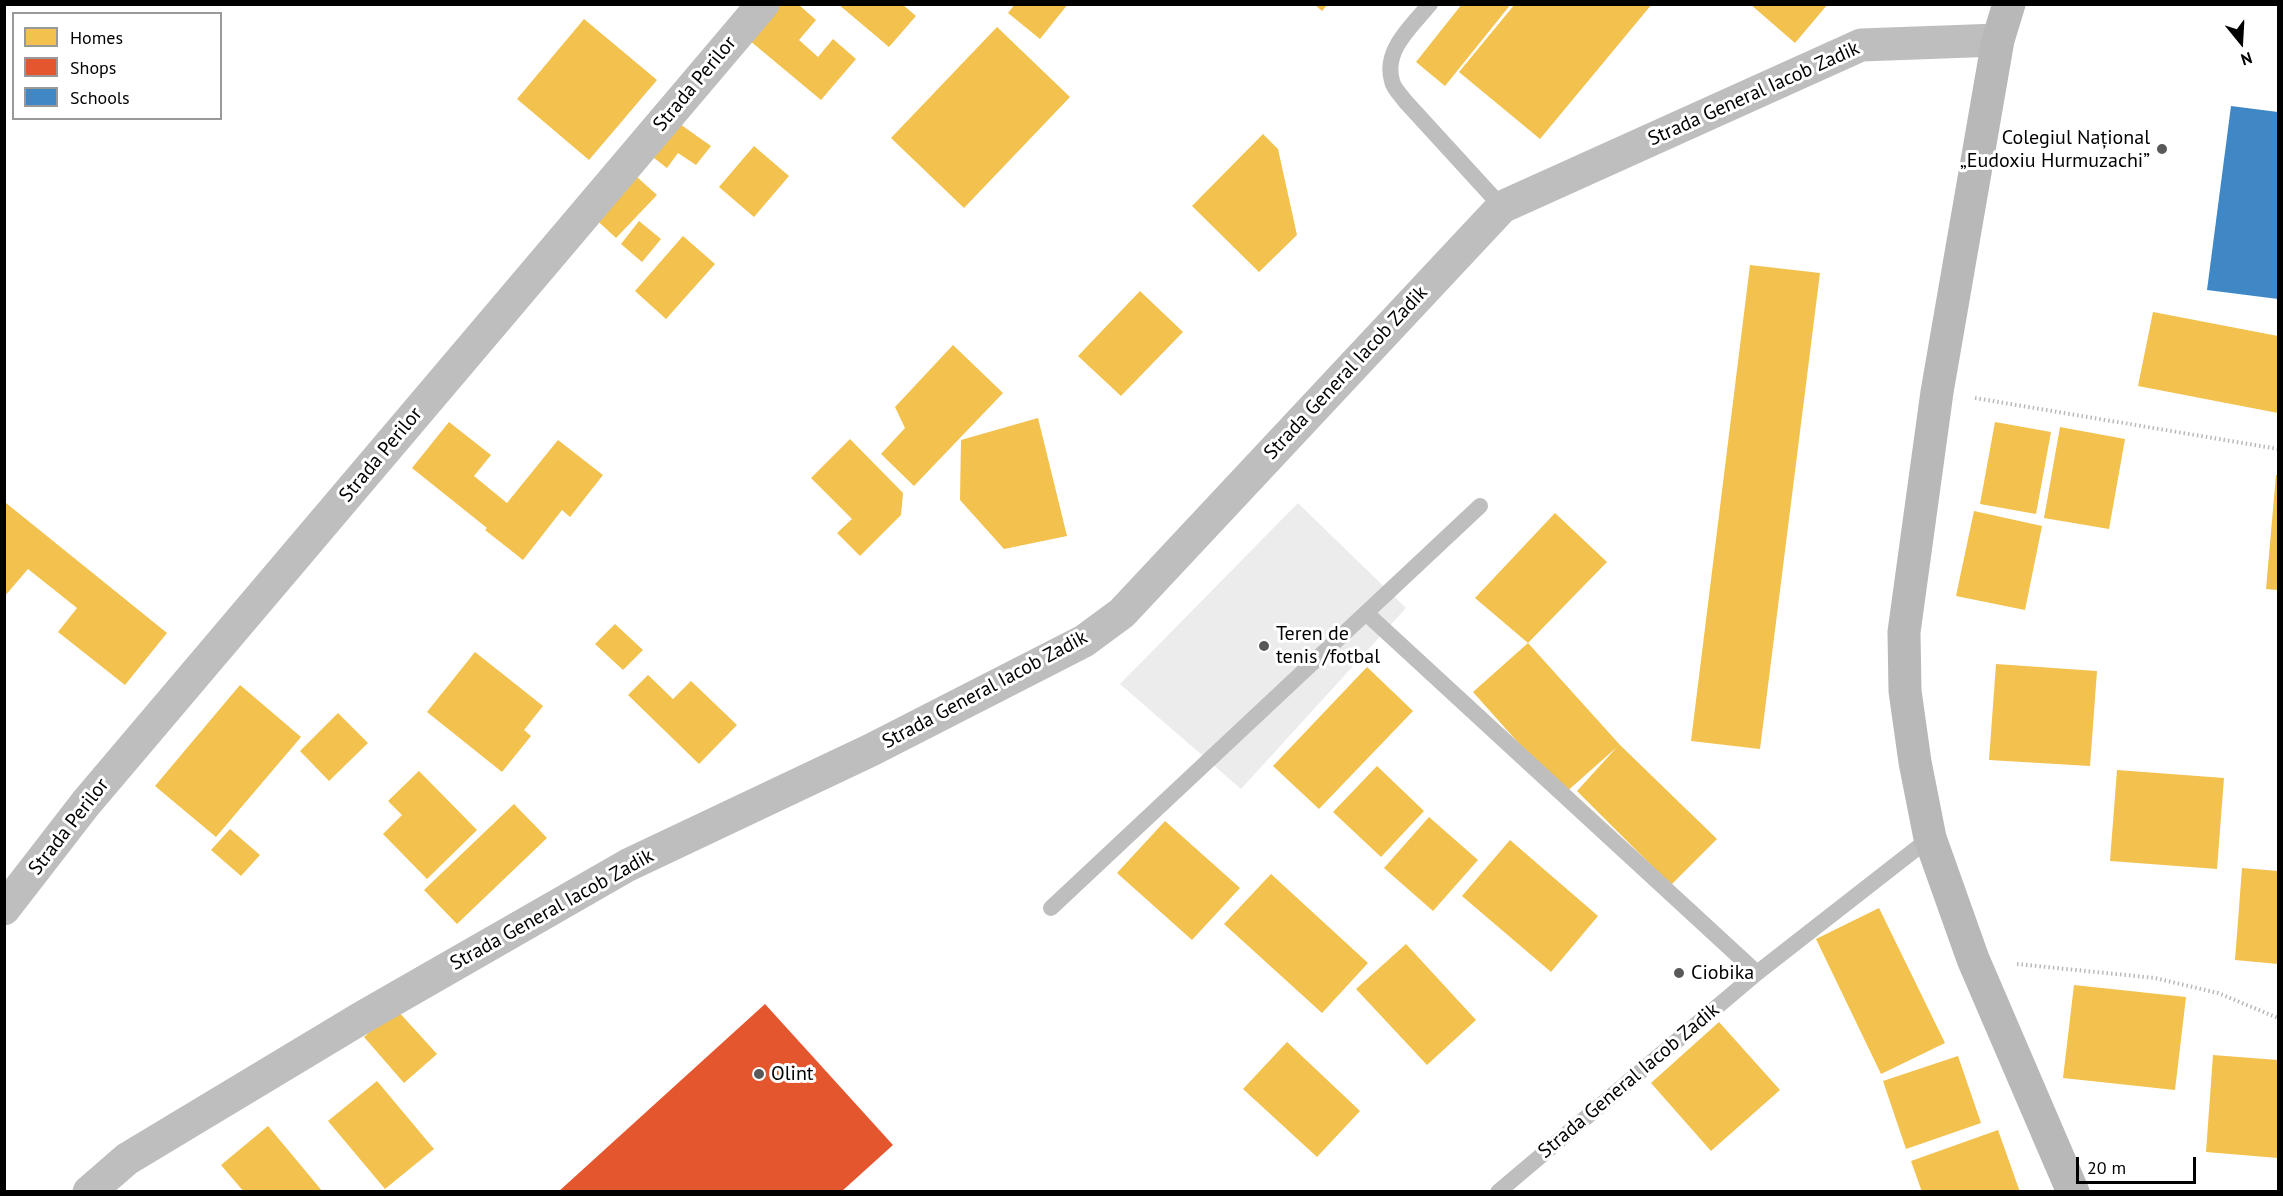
<!DOCTYPE html>
<meta charset="utf-8">
<style>
body{margin:0}
#map{position:relative;width:2283px;height:1196px;overflow:hidden;background:#fff;font-family:"PT Sans",sans-serif}
canvas{display:block}
.frame{position:absolute;inset:0;border:6px solid #000;pointer-events:none}
.legend{position:absolute;left:12px;top:12px;width:210px;height:108px;box-sizing:border-box;background:#fff;border:2px solid #999;margin:0;padding:8px 10px;list-style:none;font-size:18px;color:#000}
.legend li{display:flex;align-items:center;gap:12px;height:30px}
.legend b{width:30px;border:2px solid #999}
.north{position:absolute;left:2211px;top:12px;width:60px;height:60px;-webkit-text-stroke:4px #fff;paint-order:stroke;rotate:162deg;font-size:16px;font-weight:700;line-height:24px;text-align:center;color:#000}
.north::after{content:'';display:block;margin:auto;width:21px;height:27px;background:#000;clip-path:polygon(50% 0,100% 100%,50% 72%,0 100%)}
.scale{position:absolute;left:2076px;top:1157px;width:120px;height:27px;box-sizing:border-box;border:3px solid #000;border-top:0;padding-left:8px;font-size:18px;line-height:21px;white-space:nowrap;color:#000;-webkit-text-stroke:4px #fff;paint-order:stroke}
</style>
<div id="map">
<canvas width="2283" height="1196"></canvas>
<div class="frame"></div>
<ul class="legend">
<li><b style="height:16px;background:#f2c14e"></b>Homes</li>
<li><b style="height:16px;background:#e4572e"></b>Shops</li>
<li><b style="height:16px;background:#3f88c5"></b>Schools</li>
</ul>
<div class="north">N</div>
<div class="scale">20 m</div>
</div>
<script>
const context = document.querySelector('canvas').getContext('2d');
context.lineJoin = 'round';
function fill(path, color) {
  context.fillStyle = color;
  context.fill(path, 'evenodd');
}
function strokePath(path, color, width, dash) {
  context.strokeStyle = color;
  context.lineWidth = width;
  context.lineCap = dash ? 'butt' : 'round';
  context.setLineDash(dash || []);
  context.stroke(path);
}
function label(font, color, halo, rows, align = 'center') {
  context.font = font + ' "PT Sans",sans-serif';
  context.lineWidth = 6;
  context.setLineDash([]);
  context.textBaseline = 'middle';
  context.strokeStyle = halo;
  context.fillStyle = color;
  for (const [text, x, y, turn = 0] of rows) {
    context.save();
    context.translate(x, y);
    context.rotate((+turn || 0) * Math.PI / 180);
    context.textAlign = isNaN(turn) ? turn : align;
    if (halo) context.strokeText(text, 0, 0);
    context.fillText(text, 0, 0);
    context.restore();
  }
}
fill(new Path2D(`
 M1298,503l108,105 -165,181 -121,-105z`), '#ececec');
fill(new Path2D(`
 M771,4h27l18,16 -17,20 19,17 15,-18 23,20 -35,41 -78,-65z
 M838,4h64l14,12 -27,31z
 M1015,4h53l-28,35 -32,-26z
 M1314,4h14l-6,7z
 M1462,4h49l-66,82 -29,-24z
 M1515,4h137l-112,135 -81,-67z
 M1750,4h78l-33,39z
 M584,19l73,61 -68,80 -72,-61z
 M997,27l73,70 -106,111 -73,-70z
 M670,117l41,29 -15,19 -18,-12 -11,15 -22,-17z
 M1263,134l15,15 19,86 -38,37 -67,-66z
 M754,146l35,30 -35,41 -35,-30z
 M628,169l29,26 -41,43 -28,-26z
 M639,221l22,18 -19,23 -21,-18z
 M683,236l32,28 -49,55 -31,-28z
 M1750,265l70,8 -60,476 -69,-8z
 M1140,291l43,41 -62,64 -43,-40z
 M2153,312l125,24v77l-140,-27z
 M953,345l50,48 -89,93 -33,-32 24,-26 -10,-21z
 M1038,418l29,118 -63,13 -44,-49 1,-60z
 M449,422l42,33 -17,21 33,27 51,-63 45,35 -33,42 -8,-7 -39,50 -38,-30 2,-2 -75,-60z
 M1995,422l56,10 -15,82 -56,-10z
 M2060,427l65,12 -16,90 -65,-11z
 M850,439l53,54 -2,22 -41,41 -23,-23 15,-14 -41,-41z
 M2276,475h2v115l-12,-1z
 M6,503l161,130 -42,52 -67,-53 19,-24 -49,-39 -24,28v-91z
 M1974,511l68,15 -17,84 -69,-14z
 M1555,513l52,49 -79,81 92,102 97,94 -46,46 -94,-94 40,-44 -53,47 -91,-102 55,-49 -53,-45z
 M615,624l28,26 -20,20 -28,-26z
 M475,652l68,54 -19,24 7,6 -29,36 -75,-60z
 M1996,664l101,7 -7,95 -101,-6z
 M1367,667l46,44 -94,98 -46,-43z
 M648,675l25,24 18,-18 46,44 -38,39 -71,-69z
 M240,685l61,52 -85,100 -61,-51z
 M338,713l30,30 -39,38 -29,-30z
 M1377,766l47,45 -43,46 -48,-45z
 M2117,770l107,8 -7,91 -107,-8z
 M419,771l58,59 -50,49 -44,-45 19,-19 -14,-14z
 M514,804l33,34 -90,86 -33,-34z
 M1429,817l49,43 -45,51 -49,-43z
 M1165,821l75,67 -48,52 -75,-67z
 M230,829l30,26 -19,21 -30,-26z
 M1510,840l88,76 -47,56 -89,-76z
 M2242,868l36,3v93l-43,-4z
 M1271,874l97,89 -46,50 -98,-89z
 M1879,908l66,135 -64,31 -65,-135z
 M1406,944l70,76 -49,45 -71,-76z
 M2074,985l112,12 -11,93 -112,-12z
 M396,1009l41,45 -33,29 -40,-46z
 M1719,1022l61,68 -69,61 -60,-68z
 M1287,1042l73,69 -43,46 -74,-68z
 M2213,1055l65,5v98l-72,-6z
 M1958,1056l23,67 -75,26 -23,-68z
 M377,1081l57,68 -49,40 -57,-68z
 M268,1126l55,66h-79l-23,-27z
 M1998,1130l22,62h-98l-11,-31z`), '#f2c14e');
fill(new Path2D(`
 M765,1004l128,141 -52,47h-283z`), '#e4572e');
fill(new Path2D(`
 M2231,106l47,6v187l-71,-9z`), '#3f88c5');
strokePath(new Path2D(`
 M1975,398l303,51
 M2017,964l138,14 63,15 60,25`), '#b9b9b9', 4, [1.5, 3]);
strokePath(new Path2D(`
 M1430,4c-18,22 -47,46 -38,77 1,7 9,14 13,20l97,106
 M1366,613l391,360
 M1051,908l429,-402
 M1498,1192l259,-219 173,-135`), '#bebebe', 16);
strokePath(new Path2D(`
 M4,909l82,-106 677,-799
 M89,1192l38,-33 236,-142 265,-152 243,-115 213,-109 38,-28 380,-406 359,-162 137,-5`), '#bebebe', 33);
strokePath(new Path2D(`
 M2009,4l-11,36 -61,352 -33,240 1,59 10,71 15,76 43,121 100,233`), '#b8b8b8', 33);
for (const [x, y, r, color] of [
 [2162,149,6,"#595959"],
 [1264,646,6,"#595959"],
 [1679,973,6,"#595959"],
 [759,1074,6,"#595959"]
]) {
  const dot = new Path2D();
  dot.arc(x, y, r, 0, 2 * Math.PI);
  context.fillStyle = color;
  context.fill(dot);
  strokePath(dot, '#fff', 2);
}
label('20px', '#000', '#fff', [
 ["Strada Perilor",695,84,-50],
 ["Strada General Iacob Zadik",1754,94,-24],
 ["Strada General Iacob Zadik",1346,373,-47],
 ["Strada Perilor",381,455,-50],
 ["Strada General Iacob Zadik",985,690,-28],
 ["Strada Perilor",69,827,-52],
 ["Strada General Iacob Zadik",552,910,-29],
 ["Strada General Iacob Zadik",1629,1081,-40]
]);
label('20px', '#000', '#fff', [
 ["Colegiul Național",2150,138,"right"],
 ["„Eudoxiu Hurmuzachi”",2150,161,"right"],
 ["Teren de",1276,634],
 ["tenis /fotbal",1276,657],
 ["Ciobika",1691,973],
 ["Olint",771,1074]
], 'left');
</script>
